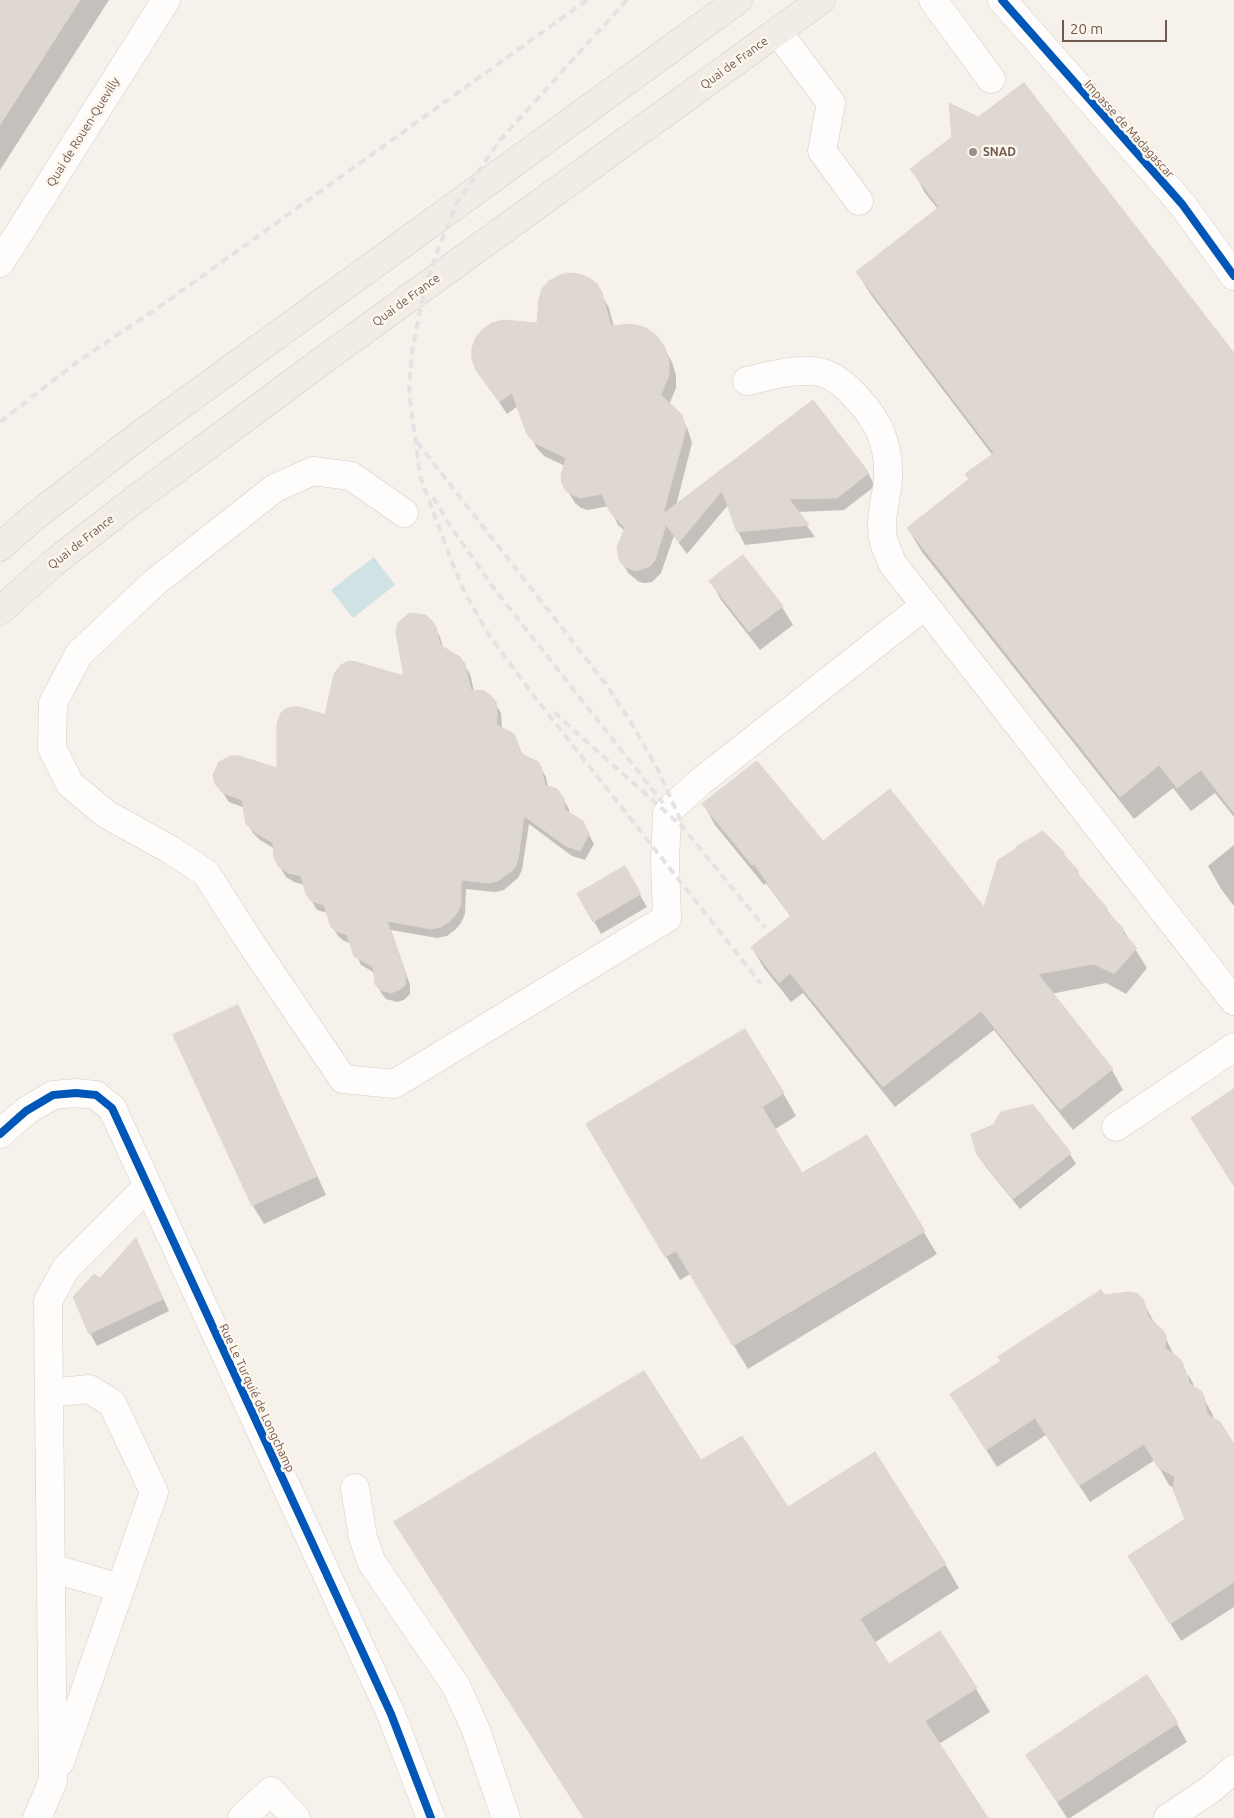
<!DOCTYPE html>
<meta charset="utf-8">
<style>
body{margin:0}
#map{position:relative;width:1234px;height:1818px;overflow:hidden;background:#f6f1eb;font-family:Ubuntu,sans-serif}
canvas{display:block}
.scale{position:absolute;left:1062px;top:20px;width:105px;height:22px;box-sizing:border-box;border:2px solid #70594f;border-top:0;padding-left:6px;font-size:15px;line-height:18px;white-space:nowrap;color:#70594f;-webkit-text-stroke:4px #fdf6ed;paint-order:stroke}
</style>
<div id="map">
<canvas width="1234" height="1818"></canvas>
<div class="scale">20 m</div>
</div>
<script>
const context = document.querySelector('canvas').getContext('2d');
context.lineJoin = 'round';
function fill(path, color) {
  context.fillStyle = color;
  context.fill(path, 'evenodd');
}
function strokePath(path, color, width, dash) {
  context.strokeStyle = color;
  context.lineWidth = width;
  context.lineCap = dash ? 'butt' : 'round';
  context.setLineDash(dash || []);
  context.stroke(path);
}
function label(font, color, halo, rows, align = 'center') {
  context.font = font + ' Ubuntu,sans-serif';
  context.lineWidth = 5;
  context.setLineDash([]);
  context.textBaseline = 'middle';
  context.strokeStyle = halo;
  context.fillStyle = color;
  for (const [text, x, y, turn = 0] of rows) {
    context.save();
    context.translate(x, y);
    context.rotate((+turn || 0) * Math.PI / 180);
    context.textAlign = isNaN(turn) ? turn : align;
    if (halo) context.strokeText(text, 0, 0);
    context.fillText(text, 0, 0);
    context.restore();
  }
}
fill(new Path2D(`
 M374,557l21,28 -42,33 -22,-28z`), '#cfe3e4');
fill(new Path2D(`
 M0,0h109l-109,170z
 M912,169l322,186v462l-19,-24 -24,18 -18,-23 -39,31 -212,-267 -14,-23 62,-50 23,-23 -122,-161 -14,-23 81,-63 -13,-16z
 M596,285l13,23 5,19 50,21 8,14 4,13v13l-7,17 12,11 7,14 4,13 -16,63 137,-104 55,71 7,13 -31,24 -47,2 18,25 -70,8 -7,-13 -10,-27 -41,49 -13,-18 -13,37 -9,9 -7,1 -6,-1 -11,-9 -7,-13 4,-29 -7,-6 -9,-19 -21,4 -7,-2 -6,-5 -12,-20 2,-17 -21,-10 -8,-9 -7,-14 -11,-27 -11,8 -30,-45 61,-45z
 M711,581l71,26 11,18 -33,25 -39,-50z
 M435,627l5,10 3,11 21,16 6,10 4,17 21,12 6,10 1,16 12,6 9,21 17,11 6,10 2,10 15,12 6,10v5l13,8 12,22 -9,16 -13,-4 -43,-32 -7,46 -4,8 -14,12 -9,2 -29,-3 -1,25 -4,9 -6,7 -8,6 -10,2 -46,-8 19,55v9l-6,6 -7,2 -11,-3 -4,-5 -6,-10 -1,-11 -14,-8 -10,-22 -7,-2 -6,-5 -6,-10 -4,-13 -11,-3 -10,-17 -2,-8 -11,-3 -8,-5 -6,-10 -5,-18 -15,-9 -7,-7 -6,-10 -2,-15 -16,-6 -13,-19 62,-13 48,-53 80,-39z
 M704,805l119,38 161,66 78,-57 22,31 38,45 25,40 -21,26 -20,-11 -55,11 61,76 11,20 -50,40 -79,-100 -99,77 -92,-114 -12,9 -27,-34 -12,-20 39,-31 -25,-34 -2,2 -49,-60z
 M1234,845v61l-13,-17 -13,-23z
 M624,868l23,39 -46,27 -22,-39z
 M237,1007l11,18 78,170 -62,29 -11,-18 -78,-170z
 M783,1093l13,23 -22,14 28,45 121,56 14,23 -189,115 -58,-95 -10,6 -79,-132z
 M978,1154h92l6,10 -56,45 -35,-43z
 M136,1240l33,71 -72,35 -7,-13 10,-53z
 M1104,1296l38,4 13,24 7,7 13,26 7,8 11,18 1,5 6,4 13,23 1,5 20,30v157l-53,34 -41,-67 47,-55 -13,-31 -5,-3 -14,-25 -65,42 -44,-67 -49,32 -46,-73zM1184,1373h3l3,16z
 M701,1462l86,47 158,55 14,24 -85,55 14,23 52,-34 36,57 14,23 -51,32 48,74h-403l-188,-295z
 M1177,1724l10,18 -117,76h-3l-28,-44z`), '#0003');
const building = new Path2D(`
 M0,0h80l-80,125z
 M1024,83l210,270v460l-33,-43 -24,18 -18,-23 -39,32 -213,-269 62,-49 -4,-5 29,-21 -138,-181 83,-65 -29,-38 42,-32 -3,-34 29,14z
 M568,273l11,1 10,4 8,6 5,9 9,33 21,-2 14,4 11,8 8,12 4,13v14l-8,20 21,20 4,14 -23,85 150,-114 56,73 -32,25 -48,1 20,26 -72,7 -15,-41 -43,51 -13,-17 -11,35 -5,6 -13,5 -7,-2 -6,-3 -5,-6 -2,-13 8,-19 -15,-16 -8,-18 -22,4 -7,-3 -7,-4 -4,-8 -1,-7 5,-18 -31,-15 -8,-9 -15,-41 -13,9 -23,-32 -4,-11v-11l4,-11 7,-8 9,-6 11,-3 34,3 2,-24 3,-10 7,-8 9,-5z
 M743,555l40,51 -34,26 -40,-51z
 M410,613l16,2 6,6 4,6 4,18 20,12 5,7 6,26 13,1 7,5 5,6 1,6v17l17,9 8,20 16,8 3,5 4,18 12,4 7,10 1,11 18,11 6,13 -9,17 -14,-5 -42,-30 -6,44 -4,9 -16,12 -9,2 -28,-3v24l-4,9 -7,8 -9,6 -10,2 -44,-8 19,53 -1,11 -6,5 -8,3 -11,-3 -5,-6 -2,-17 -19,-11 -7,-21 -9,-3 -7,-5 -7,-22 -13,-4 -5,-7 -5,-18 -13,-3 -9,-6 -5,-9 -1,-15 -20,-12 -7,-7 -4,-24 -19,-7 -8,-9 -2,-9 6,-13 12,-6h8l38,12v-45l4,-10 4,-4 7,-2h8l25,8 9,-41 7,-9 8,-4 7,1 48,14 -8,-43 2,-10z
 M757,761l66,80 67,-52 94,118 14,-47 18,-11 1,-3 26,-15 20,20 1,4 14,15v4l29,34v4l16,16v5l14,15 -23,26 -20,-10 -56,10 75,95 -53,41 -79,-99 -98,76 -93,-114 -11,10 -28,-36 40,-31 -37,-52 -2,1 -50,-61z
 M625,866l16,28 -48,28 -16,-28z
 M238,1005l79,171 -65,30 -79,-171z
 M745,1029l39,64 -22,14 40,66 65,-38 58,96 -192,115 -57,-95 -11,6 -79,-133z
 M1234,1089v97l-43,-68z
 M1033,1105l38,48 -58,46 -36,-44 -6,-21 22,-9 8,-13z
 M136,1238l27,61 -74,35 -16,-37 21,-23 6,4z
 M1101,1290l3,5 27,-3 7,2 5,5 6,19 14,12 3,6 -1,12 15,11 3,5 5,19 13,8 3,5 3,18 13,8 14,22v138l-64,42 -42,-68 57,-37 -12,-30 2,-12 -17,-10 -14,-23 -65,42 -44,-68 -49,32 -36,-56 51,-33 -3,-4z
 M644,1371l57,89 41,-24 46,71 87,-55 71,112 -86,55 29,45 51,-33 37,57 -52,33 63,97h-404l-190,-296z
 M1147,1675l31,48 -121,79 -31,-47z`);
fill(building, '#dfd7d1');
strokePath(building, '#ded5ce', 1);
const minor = new Path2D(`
 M933,0l58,79
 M1002,0l180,204 52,72
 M778,32l53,71 -9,48 37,50
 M0,263l166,-263
 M747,381c23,-5 48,-13 72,-9 21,3 48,35 58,53 8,15 12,35 11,52 -1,21 -10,45 -4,65 2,7 6,14 8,21l342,438
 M404,513l-53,-37 -38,-5 -38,17 -121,95 -75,71 -26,49 -1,45 18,36 36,30 65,36 35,23 40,63 97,143 51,5 273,-166 -2,-56 2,-49 2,-3 31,-28 224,-176
 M1116,1127l118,-80
 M0,1134l26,-23 27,-16 23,-2 20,2 16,13 279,606 40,104
 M49,1393l40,-4 23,14 42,89 -94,270
 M355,1488l8,50 9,25 84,123 20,44 30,88
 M51,1568l69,20
 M37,1818l16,-37 -5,-480 18,-33 82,-82
 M242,1818l29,-27 25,27
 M1168,1818l43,-29 23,-20`);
const major = new Path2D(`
 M0,547l33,-29 104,-81 601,-437
 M0,611l52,-47 77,-60 197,-146 495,-358`);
strokePath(minor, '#d3cdc7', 29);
strokePath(major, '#d4ccc7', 29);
strokePath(minor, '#fefdfc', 28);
strokePath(major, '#f1ece6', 28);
strokePath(new Path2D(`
 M627,0l-127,140 -43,63 -18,44 -14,39 -13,65 -3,40 11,85 31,84 14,33 24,42 48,65 224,284
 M0,422l77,-60 85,-57 425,-305
 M417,442l188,241 24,36 29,51 26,58 -114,-101 -16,-15
 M433,497l18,30 44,63 168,213
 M680,824l85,104`), '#e4e3e4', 4, [8, 5]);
strokePath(new Path2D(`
 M1002,0l180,204 52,72
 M0,1134l26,-23 27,-16 23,-2 20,2 16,13 279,606 40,104`), '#0057b8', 8);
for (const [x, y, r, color] of [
 [973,152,5,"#9f8e86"]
]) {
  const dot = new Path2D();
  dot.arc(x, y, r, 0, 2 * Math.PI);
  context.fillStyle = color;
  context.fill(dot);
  strokePath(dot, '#fdf6ed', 2);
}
label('12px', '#70594f', '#fdf6ed', [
 ["Quai de France",734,63,-36],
 ["Impasse de Madagascar",1129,129,48],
 ["Quai de Rouen-Quevilly",83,132,-58],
 ["Quai de France",406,300,-36],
 ["Quai de France",81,542,-38],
 ["Rue Le Turquié de Longchamp",257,1398,65]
]);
label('bold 12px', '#70594f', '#fdf6ed', [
 ["SNAD",983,152]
], 'left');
</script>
